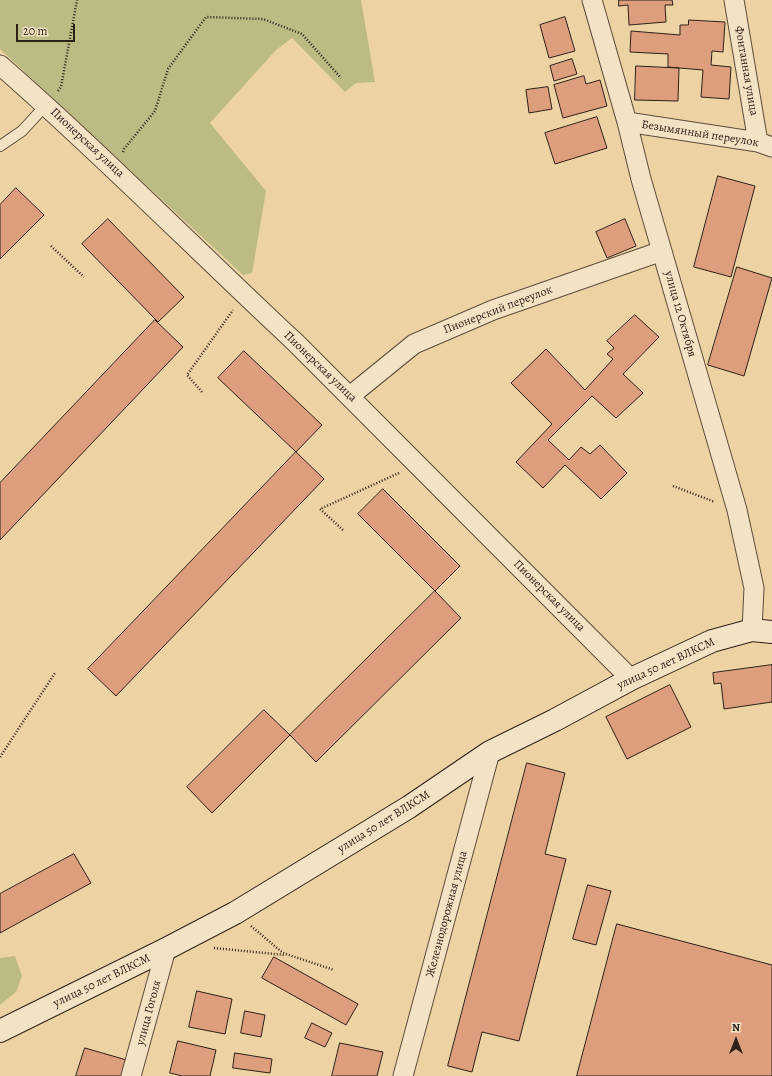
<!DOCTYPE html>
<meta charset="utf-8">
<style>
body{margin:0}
#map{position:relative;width:772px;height:1076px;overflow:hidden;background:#edd3a3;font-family:Alegreya,serif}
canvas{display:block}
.north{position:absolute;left:716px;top:1020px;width:40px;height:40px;-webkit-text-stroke:3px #f3e2c3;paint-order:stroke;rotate:0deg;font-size:11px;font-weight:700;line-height:16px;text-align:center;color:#2d2019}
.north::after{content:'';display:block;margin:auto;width:14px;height:18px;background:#2d2019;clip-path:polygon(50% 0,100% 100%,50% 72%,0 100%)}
.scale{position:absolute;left:16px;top:24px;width:59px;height:18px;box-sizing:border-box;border:2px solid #2d2019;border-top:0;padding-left:5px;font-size:12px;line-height:14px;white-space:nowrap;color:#2d2019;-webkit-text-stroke:3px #f3e2c3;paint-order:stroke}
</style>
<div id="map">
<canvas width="772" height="1076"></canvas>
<div class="north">N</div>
<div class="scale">20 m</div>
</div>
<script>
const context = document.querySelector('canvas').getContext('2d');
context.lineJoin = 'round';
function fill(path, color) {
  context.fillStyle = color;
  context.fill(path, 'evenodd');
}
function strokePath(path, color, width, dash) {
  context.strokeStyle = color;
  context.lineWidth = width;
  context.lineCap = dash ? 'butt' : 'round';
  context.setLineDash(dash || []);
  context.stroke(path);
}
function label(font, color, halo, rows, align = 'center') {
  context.font = font + ' Alegreya,serif';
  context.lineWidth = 3;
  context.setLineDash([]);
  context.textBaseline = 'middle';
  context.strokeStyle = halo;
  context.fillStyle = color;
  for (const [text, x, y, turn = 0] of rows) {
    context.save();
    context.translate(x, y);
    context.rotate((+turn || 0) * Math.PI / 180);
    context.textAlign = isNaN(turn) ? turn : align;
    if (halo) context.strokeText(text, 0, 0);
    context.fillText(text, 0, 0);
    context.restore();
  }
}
fill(new Path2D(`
 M0,0h361l14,82 -19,1 -11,9 -53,-54 -16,12 -66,73 56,68 -14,82 -9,2 -243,-226z
 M15,956l7,20 -6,16 -16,13v-47z`), '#bcbb83');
const building = new Path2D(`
 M619,0h53l1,5h-8l1,17 -37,3 -1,-20 -9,1z
 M565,17l10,34 -26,7 -9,-33z
 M689,20l36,2 -2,30 -11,-1 -1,14 20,2 -2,32 -28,-2 2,-27 -35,-3v-13l-38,-2 1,-21 49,4v-10h8z
 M572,59l5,15 -23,7 -4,-15z
 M636,66l43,2 -1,33 -43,-1z
 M584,76l2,8 14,-4 7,26 -44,12 -9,-33z
 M548,87l4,22 -23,4 -3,-23z
 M597,117l10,31 -52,16 -10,-31z
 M718,176l37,10 -24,91 -37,-10z
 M16,188l28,27 -44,44v-54z
 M108,219l76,78 -26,25 -76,-78z
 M625,219l11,27 -29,12 -11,-26z
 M737,267l35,11 -28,98 -36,-11z
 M635,315l24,22 -36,37 20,19 -27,25 -24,-22 -44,44 21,20 12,-13 9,7 10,-9 27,28 -26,26 -36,-34 -22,23 -27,-26 36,-38 -41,-41 35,-34 39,41 28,-31 -6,-5 7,-6 -7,-7z
 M155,320l28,27 -183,193v-57z
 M244,351l78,74 -26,27 -78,-74z
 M296,452l28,27 -208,217 -28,-27z
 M383,489l77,77 -25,25 -77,-77z
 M435,591l26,27 -145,144 -26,-27z
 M772,665v37l-48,7 -3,-26 -7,1 -1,-11z
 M670,685l21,42 -64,32 -21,-42z
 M264,710l26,25 -78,78 -25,-26z
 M527,763l38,10 -20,81 21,5 -47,182 -37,-9 -10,40 -24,-6z
 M74,854l17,29 -91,50v-39z
 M588,885l23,6 -15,54 -23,-6z
 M617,924l155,41v111h-195z
 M274,957l84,47 -12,21 -84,-47z
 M197,991l35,8 -7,35 -36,-7z
 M245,1011l20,4 -4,22 -20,-4z
 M312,1023l20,10 -7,14 -20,-9z
 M178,1041l38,9 -6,26h-28l-12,-3z
 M340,1043l43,9 -6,24h-45z
 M85,1048l45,13 -5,15h-49z
 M235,1053l37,6 -2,14 -37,-5z`);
fill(building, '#dc9e7d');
strokePath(building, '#2d2019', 1);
const lane = new Path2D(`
 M0,146l22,-15 24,-26`);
const street = new Path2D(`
 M592,0l35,122 14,57 96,331 17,78 -2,42
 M734,0l24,142
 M0,65c102,89 197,186 296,278l335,336
 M627,122l131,20 14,5
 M350,396l64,-52 79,-34 169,-59
 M131,1076l35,-127
 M403,1076l87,-324`);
const secondary = new Path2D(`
 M0,1031l166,-82 69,-36 174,-106 81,-55 65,-32 76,-41 81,-38 40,-11 20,2`);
strokePath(lane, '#5d4d3c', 12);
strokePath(street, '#5d4d3c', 21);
strokePath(secondary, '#2d2019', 24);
strokePath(new Path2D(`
 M58,91l3,-4 16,-87
 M123,152l1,-3 31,-38 13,-42 38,-52 57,2 39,15 39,44
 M51,246l33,31
 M202,392l-15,-17 46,-65
 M673,486l42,16
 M343,530l-23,-21 79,-36
 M0,757l55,-84
 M251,926l32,27 51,17
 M214,948l71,7`), '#2d2019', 2.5, [1, 2]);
strokePath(lane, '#f3e2c3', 10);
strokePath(street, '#f3e2c3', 19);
strokePath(secondary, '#f3e2c3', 22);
label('12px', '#2d2019', '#f3e2c3', [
 ["Фонтанная улица",746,71,80],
 ["Безымянный переулок",700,134,9],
 ["Пионерская улица",87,143,43],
 ["Пионерский переулок",498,310,-21],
 ["улица 12 Октября",680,314,74],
 ["Пионерская улица",320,367,44],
 ["Пионерская улица",549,596,45],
 ["улица 50 лет ВЛКСМ",666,664,-25],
 ["улица 50 лет ВЛКСМ",384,822,-32],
 ["Железнодорожная улица",447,914,-75],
 ["улица 50 лет ВЛКСМ",102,981,-26],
 ["улица Гоголя",149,1013,-75]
]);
</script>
